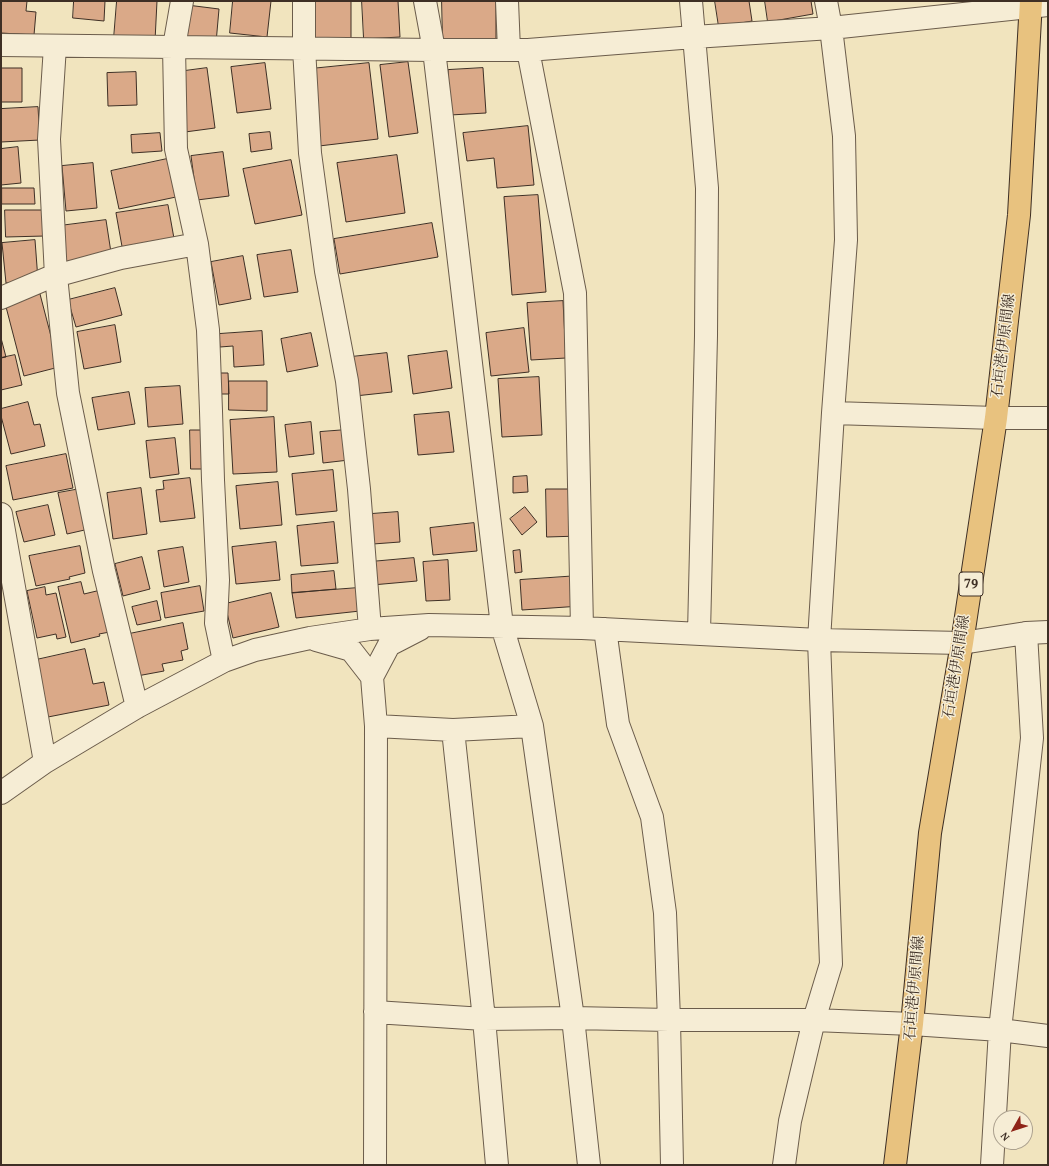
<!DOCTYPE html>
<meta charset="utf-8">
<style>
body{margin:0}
#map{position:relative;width:1049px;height:1166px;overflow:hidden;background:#f1e4be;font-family:"Gentium Book Plus",serif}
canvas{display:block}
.frame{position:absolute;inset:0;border:2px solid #3e2f25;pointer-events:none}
.north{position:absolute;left:993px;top:1110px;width:40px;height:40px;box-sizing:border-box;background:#f6edd5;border:1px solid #aca18f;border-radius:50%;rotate:231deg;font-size:11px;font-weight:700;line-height:16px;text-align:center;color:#3e2f25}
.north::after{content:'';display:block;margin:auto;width:14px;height:18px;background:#8f2418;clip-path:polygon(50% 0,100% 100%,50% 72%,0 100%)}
</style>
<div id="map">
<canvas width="1049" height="1166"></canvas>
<div class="frame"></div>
<div class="north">N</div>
</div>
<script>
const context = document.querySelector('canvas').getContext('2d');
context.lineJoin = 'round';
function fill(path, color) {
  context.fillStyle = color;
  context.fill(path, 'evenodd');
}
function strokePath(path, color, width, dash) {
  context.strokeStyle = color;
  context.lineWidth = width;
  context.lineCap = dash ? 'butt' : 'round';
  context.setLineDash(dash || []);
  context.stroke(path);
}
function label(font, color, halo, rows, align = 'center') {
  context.font = font + ' "Gentium Book Plus","Noto Serif JP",serif';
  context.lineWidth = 3;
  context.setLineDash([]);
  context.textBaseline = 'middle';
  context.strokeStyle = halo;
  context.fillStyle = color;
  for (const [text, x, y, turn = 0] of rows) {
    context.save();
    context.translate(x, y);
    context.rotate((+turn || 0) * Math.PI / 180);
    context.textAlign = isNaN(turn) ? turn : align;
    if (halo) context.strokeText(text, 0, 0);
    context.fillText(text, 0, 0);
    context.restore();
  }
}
const building = new Path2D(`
 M1,1h26l-1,10 10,1 -2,23 -33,-2z
 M74,1h31l-1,20 -31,-3z
 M117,1h40l-2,40 -41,-3z
 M233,1h38l-4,36 -37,-4z
 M312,1h39v41h-38z
 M362,1h36l2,36 -36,2z
 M442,1h54v43h-53z
 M715,1h34l3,20 -33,6z
 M765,1h46l2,13 -45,8z
 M187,5l32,4 -3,34 -32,-3z
 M408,62l10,71 -29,4 -9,-72z
 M265,63l6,46 -34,4 -6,-46z
 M369,63l9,76 -59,7 -9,-77z
 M1,68h21v34h-21z
 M207,68l8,60 -30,4 -8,-60z
 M483,68l3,45 -36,2 -2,-45z
 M136,72l1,33 -29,1 -1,-33z
 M38,107l2,33 -39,2v-33z
 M528,126l6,59 -37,3 -3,-30 -27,3 -4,-28z
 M270,132l2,17 -21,3 -2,-18z
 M160,133l2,18 -30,2 -1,-18z
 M18,147l3,36 -20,2v-36z
 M223,152l6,44 -32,4 -6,-44z
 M397,155l8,58 -59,9 -9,-59z
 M167,159l9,38 -57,12 -8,-38z
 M291,160l11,55 -47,9 -12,-55z
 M93,163l4,45 -31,3 -4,-45z
 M2,188h32l1,16h-33z
 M538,195l8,97 -34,3 -8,-98z
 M168,205l7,39 -52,8 -7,-39z
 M5,210h39l1,26 -39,1z
 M106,220l6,39 -47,6 -6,-39z
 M432,223l6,34 -98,17 -6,-35z
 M35,240l3,40 -32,3 -4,-40z
 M291,250l7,42 -34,5 -7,-42z
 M243,256l8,43 -32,6 -8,-43z
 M115,288l7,27 -46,12 -8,-27z
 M40,294l19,73 -35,9 -19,-73z
 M563,301l3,57 -35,2 -4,-57z
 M115,325l6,37 -37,7 -7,-37z
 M524,328l5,44 -38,4 -5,-43z
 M262,331l2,34 -30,2 -1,-21 -13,1 -1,-13z
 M311,333l7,33 -31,6 -6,-33z
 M1,338l5,19 -5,1z
 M447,351l5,37 -39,6 -5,-38z
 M387,353l5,39 -37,4 -4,-39z
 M15,355l7,30 -21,5v-32z
 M219,373h9l1,21h-9z
 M539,377l3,58 -40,2 -4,-58z
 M229,381h38v30l-38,-1z
 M180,386l3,38 -35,3 -3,-39z
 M129,392l6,32 -37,6 -6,-32z
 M28,402l6,23 6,-1 5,22 -34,8 -10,-38v-7z
 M449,412l5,40 -36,3 -4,-40z
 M274,417l3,55 -44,2 -3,-54z
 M311,422l3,32 -25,3 -4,-32z
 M190,430h16l1,39h-16z
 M346,430l3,30 -26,3 -3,-31z
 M175,438l4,36 -29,4 -4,-37z
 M66,454l7,34 -60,12 -7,-34z
 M333,470l4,41 -41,4 -4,-41z
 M527,476l1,16 -15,1v-16z
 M190,478l5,40 -35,4 -4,-32 8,-1 -1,-8z
 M278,482l4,43 -42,4 -4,-43z
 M141,488l6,46 -34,5 -6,-46z
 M80,489l9,40 -22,5 -9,-41z
 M546,489h33l1,47 -33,1z
 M48,505l7,30 -31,7 -8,-30z
 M525,507l12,15 -15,13 -12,-16z
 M398,512l2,30 -27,2 -2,-30z
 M334,522l4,41 -37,3 -4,-40z
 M474,523l3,28 -44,4 -3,-27z
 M276,542l4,38 -44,4 -4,-37z
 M80,546l5,27 -16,4 1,2 -34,7 -7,-30z
 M183,547l6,35 -25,5 -6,-36z
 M520,550l2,22 -7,1 -2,-22z
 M142,557l8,32 -27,7 -8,-32z
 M414,558l3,23 -45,4 -2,-23z
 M448,560l2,40 -24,1 -3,-39z
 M334,571l2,18 -44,4 -1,-18z
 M578,576l3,30 -59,4 -2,-30z
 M81,582l3,12 21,-5 10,42 -16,3 1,2 -29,7 -13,-56z
 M200,586l4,25 -39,7 -4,-25z
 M45,587l1,8 10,-2 10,44 -9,2 -1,-5 -19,4 -10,-47z
 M358,588l2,23 -64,7 -4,-25z
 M271,593l8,34 -46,11 -8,-34z
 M157,601l4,19 -24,5 -5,-18z
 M183,623l5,26 -7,2 2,9 -21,4 2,7 -27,5 -8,-42z
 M85,649l8,35 11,-2 5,23 -61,12 -12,-57z`);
fill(building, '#daa988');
strokePath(building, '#3e2f25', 1);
const minor = new Path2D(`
 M182,1l-8,46 2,102 21,95 11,86 3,81 2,69 5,100 -2,43 8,38
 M304,1v47l6,105 16,118 21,110 12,108 11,140
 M425,1l9,49 68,576 30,100 41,292 16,147
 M507,1l2,49
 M691,1l16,187 -1,148 -7,297
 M1,45l433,5h94l166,-13 137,-9 217,-23
 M55,46l-6,93 7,137 12,117 36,178 33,136
 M528,50l47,243 7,335
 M1,298l47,-20 73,-20 76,-14
 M833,413l163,5h52
 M1,514l44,248
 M605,629l13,95 34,93 13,96 4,107 3,145
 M316,640l35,10 21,27 4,49 -1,439
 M372,677l17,-32 31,-16
 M376,726l77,4 79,-4
 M453,730l31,289 13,146
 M1,793l44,-31 92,-55 87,-46 31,-11 55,-12 60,-9 59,-4 153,3 237,12 143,3 64,-10 22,-1
 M375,1012l109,7 89,-1 96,2h145l98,4 88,6 48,6
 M784,1165l6,-44 24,-101 17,-56 -12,-324 14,-227 13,-173 -2,-104 -13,-108 -5,-27
 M992,1165l8,-135 32,-292 -6,-105`);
const major = new Path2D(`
 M895,1165l17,-141 18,-191 32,-190 34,-225 23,-203 12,-214`);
strokePath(minor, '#6b5c4b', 24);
strokePath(major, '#3e2f25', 24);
strokePath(minor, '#f6edd5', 22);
strokePath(major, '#e8c27f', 22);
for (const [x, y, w] of [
 [971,584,24]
]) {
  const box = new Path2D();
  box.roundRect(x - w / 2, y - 12, w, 24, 3);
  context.fillStyle = '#f6edd5';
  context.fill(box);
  strokePath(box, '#3e2f25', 1);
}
label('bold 14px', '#3e2f25', null, [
 ["79",971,584]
]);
label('15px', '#3e2f25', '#f6edd5', [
 ["石垣港伊原間線",1004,346,-83],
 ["石垣港伊原間線",957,667,-81],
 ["石垣港伊原間線",915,988,-85]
]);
</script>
